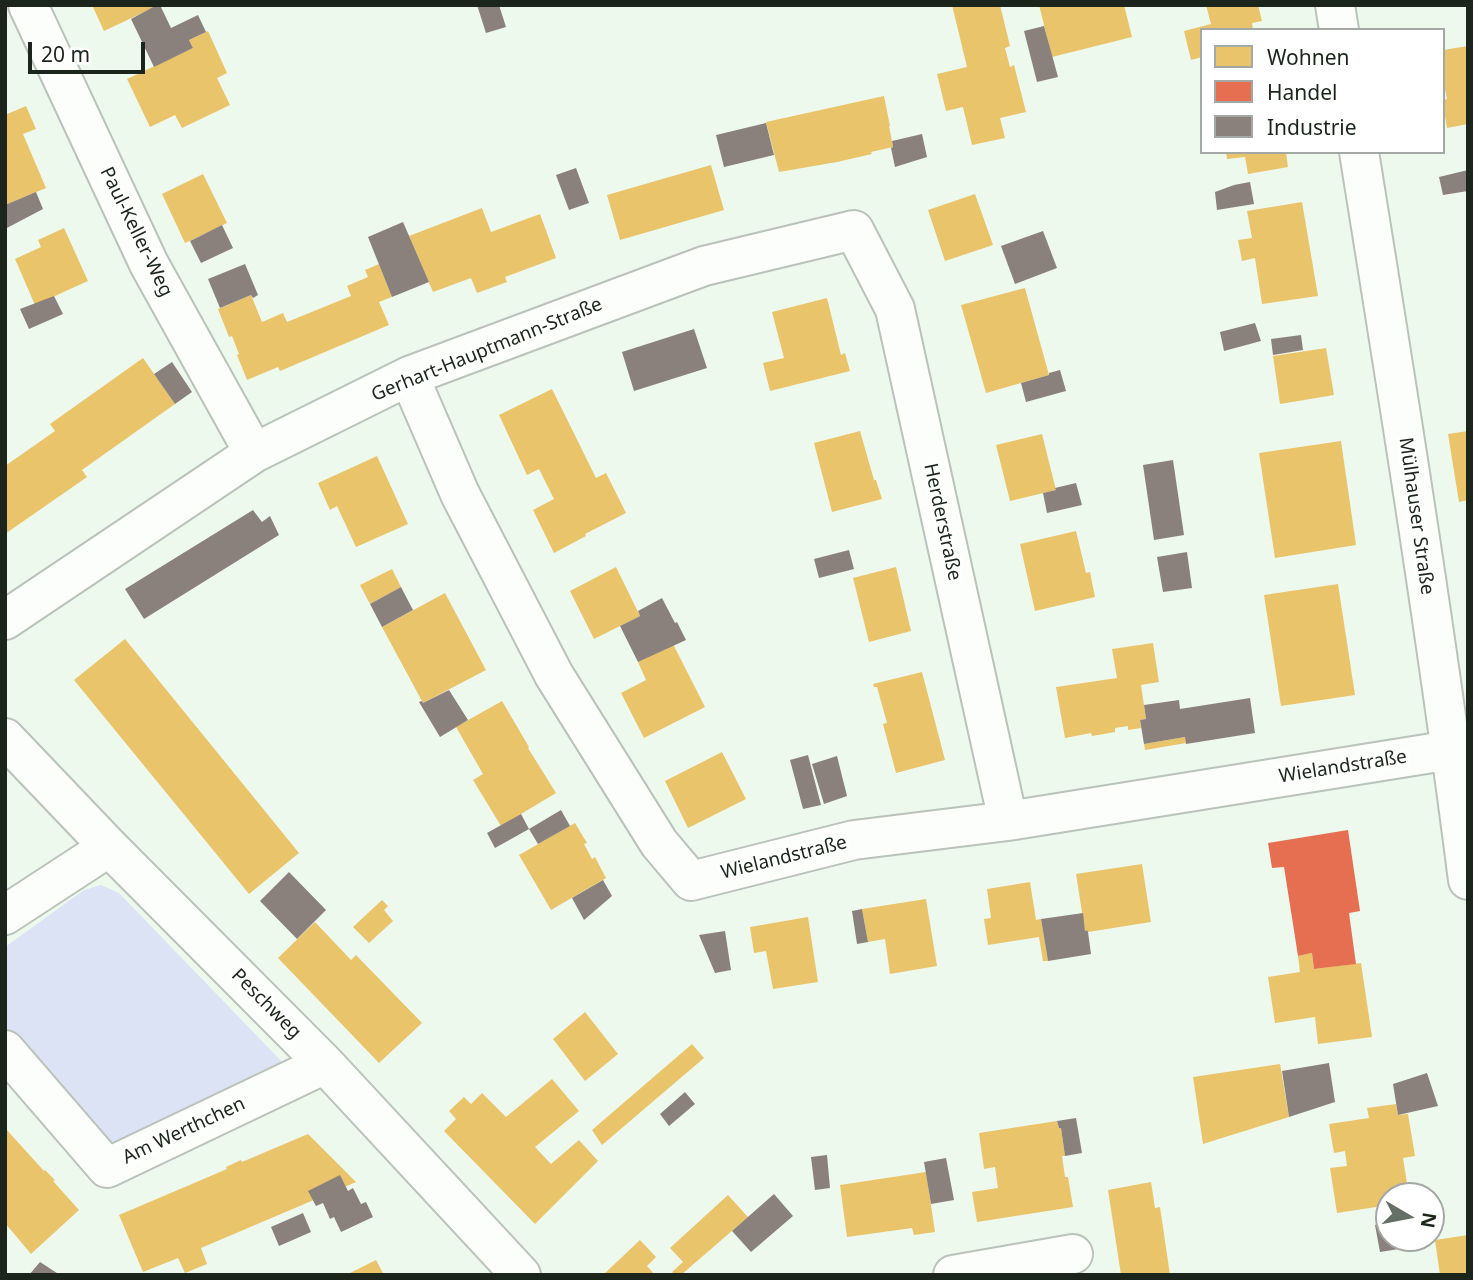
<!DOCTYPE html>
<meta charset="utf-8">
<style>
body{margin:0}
#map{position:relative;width:1473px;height:1280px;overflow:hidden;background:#eef9ee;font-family:"Noto Sans",sans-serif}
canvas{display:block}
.frame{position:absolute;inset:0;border:7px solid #1b251b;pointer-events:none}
.legend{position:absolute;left:1200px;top:28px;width:245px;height:126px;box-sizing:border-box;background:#fff;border:2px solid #a4a8a4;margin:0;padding:9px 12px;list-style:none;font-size:21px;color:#1b251b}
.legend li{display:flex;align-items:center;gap:14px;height:35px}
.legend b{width:35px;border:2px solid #a4a8a4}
.north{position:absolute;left:1375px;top:1182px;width:70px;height:70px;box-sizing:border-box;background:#fff;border:2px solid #a4a8a4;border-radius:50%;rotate:100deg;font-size:19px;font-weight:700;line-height:28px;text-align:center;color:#1b251b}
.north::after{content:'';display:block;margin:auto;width:24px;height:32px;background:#656f65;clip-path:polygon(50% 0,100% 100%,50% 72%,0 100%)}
.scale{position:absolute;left:28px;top:42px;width:117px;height:32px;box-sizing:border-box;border:4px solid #1b251b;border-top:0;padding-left:9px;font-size:21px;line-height:24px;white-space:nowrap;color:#1b251b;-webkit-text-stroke:5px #fff;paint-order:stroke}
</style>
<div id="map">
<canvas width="1473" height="1280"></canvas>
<div class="frame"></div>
<ul class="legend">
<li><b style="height:19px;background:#e9c46a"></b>Wohnen</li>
<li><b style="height:19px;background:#e76f51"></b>Handel</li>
<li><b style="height:19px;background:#8a817c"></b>Industrie</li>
</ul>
<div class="north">N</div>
<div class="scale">20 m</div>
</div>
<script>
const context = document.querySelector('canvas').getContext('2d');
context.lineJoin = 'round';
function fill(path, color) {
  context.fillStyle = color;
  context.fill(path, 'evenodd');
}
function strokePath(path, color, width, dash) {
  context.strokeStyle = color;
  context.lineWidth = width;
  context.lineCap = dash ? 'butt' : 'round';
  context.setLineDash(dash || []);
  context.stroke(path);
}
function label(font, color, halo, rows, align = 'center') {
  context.font = font + ' "Noto Sans",sans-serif';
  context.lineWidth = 7;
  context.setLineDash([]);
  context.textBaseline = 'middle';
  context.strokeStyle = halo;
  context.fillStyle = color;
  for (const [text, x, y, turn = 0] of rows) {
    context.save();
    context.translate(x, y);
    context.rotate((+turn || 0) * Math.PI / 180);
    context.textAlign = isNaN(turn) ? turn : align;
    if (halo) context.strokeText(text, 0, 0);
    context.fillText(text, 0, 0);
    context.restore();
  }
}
fill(new Path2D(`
 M101,885l18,8 170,176 -178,79 -106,-122v-79l79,-57z`), '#dce3f4');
fill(new Path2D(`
 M92,5h67l-55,26z
 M952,5h48l10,41 -5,2 5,19 4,-2 12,47 -26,6 5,20 -33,7 -9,-38 -17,4 -9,-37 30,-7z
 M1039,5h85l8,32 -80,20z
 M1206,5h52l4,16 -10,2 1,7h-51v27l-11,3 -7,-29 27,-7z
 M208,31l19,42 -10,5 13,27 -48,23 -7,-13 -25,12 -23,-48 66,-31 -4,-8z
 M1468,46v78l-21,4 -4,-23v-5l4,-1 -4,-20v-5l2,-1 -2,-23z
 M884,96l6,30h-1l4,21 -22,5 1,2 -35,8 -58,10 -13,-50z
 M26,106l10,23 -13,5 23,54 -41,17v-90z
 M1226,152h60l2,15 -40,7 -3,-17 -18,2z
 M711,165l13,45 -104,30 -13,-45z
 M203,174l24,49 -42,20 -23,-49z
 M975,194l18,51 -48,16 -17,-51z
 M1302,202l16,94 -56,8 -7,-46 -13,3 -4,-21 14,-2 -5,-27z
 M482,208l9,24 49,-18 16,44 -51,19 2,5 -30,11 -6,-15 -38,14 -24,-56z
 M64,228l24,53 -53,24 -20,-46 26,-12 -3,-7z
 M379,264l13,33 -13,5 10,23 -109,46 -2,-4 -31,13 -10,-25 2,-1 -7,-18 -3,1 -11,-28 33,-14 11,27 21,-9 4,9 64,-26 -4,-10 21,-9 -3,-7z
 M1025,288l24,87 -63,18 -25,-88z
 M827,298l14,57 4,-2 5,18 -80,20 -7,-28 21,-5 -12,-46z
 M1326,348l8,47 -54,9 -7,-48z
 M143,358l32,46 -93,66 5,7 -82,57v-68l50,-35 -5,-7z
 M552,389l44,89 10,-5 20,40 -41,21 1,2 -32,17 -21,-43 21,-11 -15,-30 -12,6 -28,-60z
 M860,431l14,49h2l6,19 -50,13 -18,-69z
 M1468,431v69l-9,2 -11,-68z
 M1042,434l14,56 -46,11 -14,-56z
 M1341,441l15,104 -81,13 -16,-105z
 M377,456l31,68 -52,23 -19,-41 -7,4 -12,-27z
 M1076,531l10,42 4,-1 5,25 -60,14 -15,-67z
 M616,567l24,49 -46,23 -24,-48z
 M896,567l15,64 -42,11 -16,-64z
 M392,569l9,18 -31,17 -10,-19z
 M1338,584l17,111 -74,11 -17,-111z
 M445,593l41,77 -63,33 -41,-76z
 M125,639l174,214 -50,41 -175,-214z
 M1153,643l6,39 -18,3 5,34 -6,1 1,8 -13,2v-4l-13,2v4l-23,4 -1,-3 -26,5 -9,-51 61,-9 -5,-29z
 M673,644l32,63 -61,31 -23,-45 25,-13 -8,-18z
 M922,672l23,88 -49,13 -13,-49 4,-1 -10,-36h-3l-1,-3z
 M502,701l27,46 -1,1 28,45 -55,33 -28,-46 10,-6 -27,-47z
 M1185,737l1,6 -41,7 -1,-6z
 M722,752l24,47 -58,29 -23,-47z
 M575,823l12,20 -3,1 8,15 3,-2 11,21 -55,32 -32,-55z
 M1142,864l9,58 -63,10 -1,-2 -2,1 -9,-57z
 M1030,882l6,38 5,-1 7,42h-5l-4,-24 -51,8 -4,-26 7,-1 -4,-29z
 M926,899l11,67 -47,8 -5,-35 -17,3 -6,-33z
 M382,900l6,6 -4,4 9,11 -24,22 -16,-16z
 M808,917l10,65 -45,7 -7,-38 -12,2 -4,-26z
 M315,922l36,38 5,-5 66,68 -43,40 -101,-105z
 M1312,953l2,16 47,-6 11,74 -54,7 -3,-27 -40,6 -7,-46 32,-5 -2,-16z
 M585,1012l33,42 -33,27 -32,-42z
 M692,1044l12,14 -102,87 -10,-15z
 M1280,1064l9,53 -86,27 -10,-67z
 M552,1079l27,32 -44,36 16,17 28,-24 19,21 -63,63 -91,-93 12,-12 -7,-8 15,-14 7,7 11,-11 24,24z
 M1396,1104l2,11 10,-1 7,42 -12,2 6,38h-20v9l-52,8 -7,-45 17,-2 -2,-15 -11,2 -5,-29 40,-6 -2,-10z
 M1057,1121l2,7h2l4,28h-3l3,21h3l5,30 -96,15 -5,-30 26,-4 -3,-21 -11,2 -5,-36z
 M5,1128l39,43 1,-1 10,10 -2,1 26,29 -48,44 -26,-31z
 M308,1134l48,48 -155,66 6,16 -22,9 -7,-15 -35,14 -24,-57 108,-46 -1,-2 15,-7 1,2z
 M926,1172l9,60 -21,3 -2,-7 -65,9 -7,-52z
 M1151,1182l4,26 5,-1 10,68h-49l-13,-85z
 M728,1195l20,22 -67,58h-6l-3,-3 11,-10 -13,-14z
 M1468,1235v40h-28l-5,-35z
 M640,1240l16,17 -9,9 8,9h-52z
 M376,1260l8,15h-38z`), '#e9c46a');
fill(new Path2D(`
 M1348,830l12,81 -11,2 7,51 -42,5 -2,-16 -14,3 -14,-89 -12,1 -4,-25z`), '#e76f51');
fill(new Path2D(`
 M157,5h3l11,23 27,-13 8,17 -17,8 4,8 -39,19 -23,-48z
 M477,5h22l7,22 -20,6z
 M1044,26l14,51 -21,5 -13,-51z
 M766,123l8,32 -50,12 -8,-32z
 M922,134l5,23 -32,10 -4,-19 2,-1 -1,-6z
 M576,168l13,35 -20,7 -13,-35z
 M1468,170v21l-25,4 -4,-18z
 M1250,182l4,22 -37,6 -2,-18 19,-7z
 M36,192l7,17 -38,20v-24z
 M403,222l26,60 -37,15 -24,-60z
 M222,225l11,23 -32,15 -11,-22z
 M1043,231l14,37 -42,16 -14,-38z
 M245,264l13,31 -5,3 -2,-3 -31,13 -12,-29z
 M54,296l9,18 -34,15 -9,-20z
 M1255,323l6,18 -37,10 -4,-19z
 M694,329l13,39 -73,23 -12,-39z
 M1301,335l2,15 -30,5 -2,-16z
 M172,362l20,30 -17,12 -21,-30z
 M1060,370l6,21 -40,11 -5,-19 28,-8v-2z
 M1173,460l11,75 -30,5 -11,-75z
 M1076,483l6,22 -35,8 -4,-20 13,-3 -1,-2z
 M253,510l9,12 8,-6 9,19 -135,84 -19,-30z
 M849,550l5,19 -35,9 -5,-19z
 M1187,552l5,36 -29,4 -6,-35z
 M401,587l12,23 -31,17 -12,-23z
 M662,598l13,25 2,-1 9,18 -48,22 -18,-36 20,-10 -2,-5z
 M449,690l19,30 -28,17 -21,-35 3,-1 1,2z
 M1250,698l5,35 -69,11 -1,-7 -41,7 -4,-24 6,-1 -2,-14 35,-5 1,9z
 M808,755l13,50 -18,4 -13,-49z
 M837,756l10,40 -23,8 -12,-40z
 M561,810l9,16 -32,18 -9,-15z
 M521,814l8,15 -34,19 -8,-15z
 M289,872l37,38 -29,29 -37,-38z
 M603,880l9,16 -28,24 -12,-22z
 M862,909l6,33 -11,2 -5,-33z
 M1083,913l2,18 2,-1 1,2 3,22 -43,7 -7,-42z
 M725,931l6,39 -16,3 -16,-38z
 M1329,1063l6,39 -46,15 -7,-46z
 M1427,1073l11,33 -40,9 -5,-31z
 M685,1092l10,12 -26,22 -9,-12z
 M1076,1118l6,35 -17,3 -4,-28h-2l-2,-7z
 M827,1155l3,33 -15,2 -4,-33z
 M946,1158l8,42 -23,4 -7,-42z
 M340,1175l8,16 5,-3 8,16 5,-2 7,15 -32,15 -7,-15 -4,2 -7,-16 -7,3 -8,-15z
 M774,1194l19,22 -42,36 -19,-21z
 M303,1213l8,19 -32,14 -8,-19z
 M1389,1223v15h34l1,7 -44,7 -5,-27z
 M40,1262l20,13h-31z`), '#8a817c');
const minor = new Path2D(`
 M28,5l121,259 105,189
 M1335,5l4,25
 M1359,152c39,242 78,485 109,728
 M409,376l51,118 94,181 105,168 32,38 163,-41 154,-19 443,-71 17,-6
 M5,620l249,-167 155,-77 295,-110 150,-36 41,79 113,512
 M5,738l104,109 216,217 196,211
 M5,915l104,-68
 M5,1050l102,118 218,-104
 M953,1275l120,-21`);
strokePath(minor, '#b9c3b9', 42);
strokePath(minor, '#fcfefc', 38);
label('19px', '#1b251b', '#fff', [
 ["Paul-Keller-Weg",136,232,64],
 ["Gerhart-Hauptmann-Straße",487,350,-22],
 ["Mülhauser Straße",1416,516,82],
 ["Herderstraße",942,522,78],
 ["Wielandstraße",1343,767,-9],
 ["Wielandstraße",784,858,-14],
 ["Peschweg",266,1004,45],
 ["Am Werthchen",184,1131,-25]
]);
</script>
